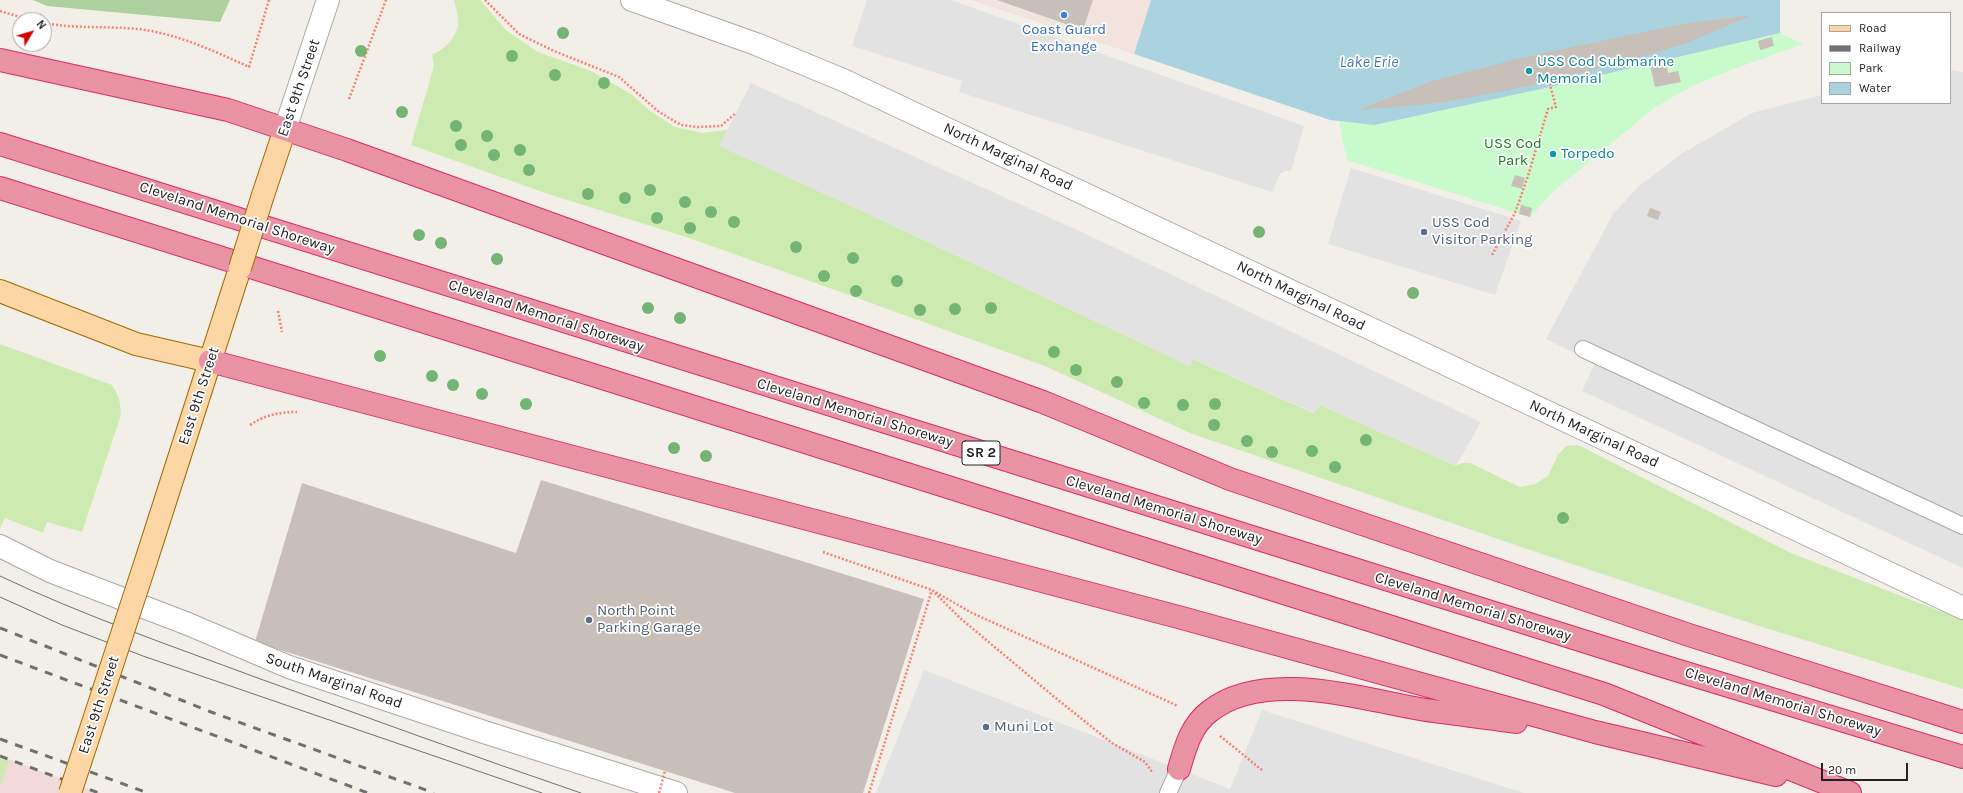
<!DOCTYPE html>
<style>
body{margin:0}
#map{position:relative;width:1963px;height:793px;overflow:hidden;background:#f2efe9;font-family:Karla,sans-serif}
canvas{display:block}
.legend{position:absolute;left:1821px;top:12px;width:130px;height:92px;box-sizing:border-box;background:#fff;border:1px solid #a7a7a7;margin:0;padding:5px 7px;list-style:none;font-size:12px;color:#222}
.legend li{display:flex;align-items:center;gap:8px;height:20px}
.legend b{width:20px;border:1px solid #a7a7a7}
.north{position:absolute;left:12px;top:12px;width:40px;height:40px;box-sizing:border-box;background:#fff;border:1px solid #a7a7a7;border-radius:50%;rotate:52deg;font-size:11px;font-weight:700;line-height:16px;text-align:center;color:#222}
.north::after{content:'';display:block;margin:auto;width:14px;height:18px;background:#d40000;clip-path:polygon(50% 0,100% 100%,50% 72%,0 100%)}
.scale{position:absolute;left:1821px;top:763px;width:87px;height:18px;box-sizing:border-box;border:2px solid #222;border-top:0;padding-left:5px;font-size:12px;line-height:14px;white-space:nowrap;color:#222;-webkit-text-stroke:3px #fff;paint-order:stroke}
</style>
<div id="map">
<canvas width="1963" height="793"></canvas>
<ul class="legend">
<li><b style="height:5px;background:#fcd6a4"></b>Road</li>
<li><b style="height:5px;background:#707070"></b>Railway</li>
<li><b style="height:11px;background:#c8facc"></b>Park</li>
<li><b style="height:11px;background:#aad3df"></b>Water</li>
</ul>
<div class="north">N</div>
<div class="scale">20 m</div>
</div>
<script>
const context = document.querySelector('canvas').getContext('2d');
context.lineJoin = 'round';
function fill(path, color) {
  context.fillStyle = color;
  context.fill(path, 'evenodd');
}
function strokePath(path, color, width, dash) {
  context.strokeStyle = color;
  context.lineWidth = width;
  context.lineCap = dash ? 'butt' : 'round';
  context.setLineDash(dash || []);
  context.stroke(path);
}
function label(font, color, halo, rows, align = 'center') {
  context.font = font + ' Karla,sans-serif';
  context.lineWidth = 3.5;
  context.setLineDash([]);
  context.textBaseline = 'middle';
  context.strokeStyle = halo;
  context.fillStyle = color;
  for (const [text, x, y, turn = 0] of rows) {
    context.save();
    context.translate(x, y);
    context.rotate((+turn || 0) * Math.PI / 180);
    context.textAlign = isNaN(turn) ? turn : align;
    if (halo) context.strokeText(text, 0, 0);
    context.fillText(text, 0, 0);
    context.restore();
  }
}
fill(new Path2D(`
 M0,756l70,26 31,11h-101z`), '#f2dad9');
fill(new Path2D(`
 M971,0h180l-17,54z`), '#f3e3dd');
fill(new Path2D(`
 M454,0h26l27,31 31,21 53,19 40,23 19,17 25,16 27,6 25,-3 -7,16 138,63 332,157 3,-7 120,54 7,-8 136,61 6,-3h8l50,24 15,-3 13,-8 10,-21 8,-9 12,-1 213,108 172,67v69l-207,-64 -232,-77 -334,-115 -145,-67 -246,-89 -116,-41 -135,-42 -137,-49 23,-79 -2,-12c12,-3 24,-17 26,-29 1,-8 -2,-17 -4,-25z
 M0,344l112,41c7,11 10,20 8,33l-38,114 -35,-10 -4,11 -38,-15 -5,11z
 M0,757l9,3 -9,27z`), '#cdebb0');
fill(new Path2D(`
 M33,0h197l-10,22 -173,-16z`), '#add19e');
fill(new Path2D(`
 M1780,33l23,11 -69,25 -42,17 -38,22 -101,84 -23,25 -183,-57 -8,-39 35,4z`), '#c8facc');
fill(new Path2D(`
 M867,0h84l353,126 -13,45h-6l-5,3 -8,18 -313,-100 3,-11 -110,-35z
 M1950,70l13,2v496l-381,-177 13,-28 -49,-24 67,-125 25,-27 43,-33 71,-41 70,-18v8h128z
 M751,83l337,152 393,187 -25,44 -136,-61 -6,8 -120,-54 -4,7 -332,-157 -139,-63z
 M1351,168l170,53 -26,74 -167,-51z
 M924,670l306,119 32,-79 262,83h-648z`), '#e2e2e2');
fill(new Path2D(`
 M1151,0h629v33l-230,54 -176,38 -44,-5 -196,-66z`), '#aad3df');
fill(new Path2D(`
 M997,0h96l-10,30z
 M1752,15l-65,28 -60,18 -102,26 -86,16 -81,7 74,-29 89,-23 161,-34z
 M1772,37l2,9 -14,4 -2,-9z
 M1666,61l2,12 10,-2 3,11 -26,5 -5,-22z
 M1515,175l10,3 -3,11 -11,-3z
 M1521,205l11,3 -2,9 -11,-3z
 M1650,208l11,4 -3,8 -11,-4z
 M541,480l383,119 -61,194h-128l-480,-151 47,-159 214,70z`), '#c7bfb8');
const service = new Path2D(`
 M1583,349l380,177
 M1168,793l11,-24`);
const minor = new Path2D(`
 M632,0l124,44 87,36 1120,528
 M0,546l50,25 138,53 101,43 198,66 189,60`);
const tertiary = new Path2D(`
 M285,129l43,-129`);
const primary = new Path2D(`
 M263,195l22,-66
 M0,291l136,53 74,17
 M146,561l94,-293`);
const motorway = new Path2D(`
 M0,60l228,50 119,40 696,252 187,77 459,156 274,87
 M0,144l1666,523 297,90
 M0,188l1604,506 246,99
 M210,361l972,257 413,114 181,43
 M1179,769c6,-21 12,-44 31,-58 54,-42 148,-13 210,-2 32,5 64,8 96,13`);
strokePath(service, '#a9a9a9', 18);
strokePath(minor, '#a9a9a9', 24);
strokePath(tertiary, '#a9a9a9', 24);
strokePath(primary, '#a06b00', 24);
strokePath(motorway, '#dc2a67', 24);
strokePath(new Path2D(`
 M485,0l34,34 35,17 65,26 40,35 22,13 17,2 23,-1 15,-13
 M0,11l30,9
 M44,23c33,6 63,3 95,6 39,5 75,22 110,38l20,-67
 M349,99l37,-99
 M1492,255l23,-42 13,-37 20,-67 8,-2 -7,-26
 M278,311l4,21
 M250,425c15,-10 29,-13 47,-13
 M823,552l109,38 40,23 206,93
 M935,593l25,25 92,77 60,48 33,19 7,10
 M1220,736l42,34
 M869,793l63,-203`), '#fa8072', 2.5, [2, 2]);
strokePath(service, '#fff', 16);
strokePath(minor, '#fff', 22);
strokePath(tertiary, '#fff', 22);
strokePath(primary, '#fcd6a4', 22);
strokePath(motorway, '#e892a2', 22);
strokePath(new Path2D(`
 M0,576c82,39 169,69 255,101 109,39 217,79 326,116
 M0,597l62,28 81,31 399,137`), '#707070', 1);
strokePath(new Path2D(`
 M0,628l211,84 223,81
 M0,655l368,138
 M0,739l148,54
 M0,756l99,37`), '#707070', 3, [8, 8]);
const primaryBridge = new Path2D(`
 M240,268l23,-73
 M70,793l76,-232`);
strokePath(primaryBridge, '#a06b00', 24, []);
strokePath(new Path2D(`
 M659,793l6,-22`), '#fa8072', 2.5, [2, 2]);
strokePath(primaryBridge, '#fcd6a4', 22);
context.fillStyle = '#74b475';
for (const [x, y] of [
 [563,33],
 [361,51],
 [512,56],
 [555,75],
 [604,83],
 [402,112],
 [456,126],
 [487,136],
 [461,145],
 [520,150],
 [494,155],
 [529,170],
 [650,190],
 [588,194],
 [625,198],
 [685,202],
 [711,212],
 [657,218],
 [734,222],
 [690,228],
 [1259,232],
 [419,235],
 [441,243],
 [796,247],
 [853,258],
 [497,259],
 [824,276],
 [897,281],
 [856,291],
 [1413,293],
 [648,308],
 [991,308],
 [955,309],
 [920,310],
 [680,318],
 [1054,352],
 [380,356],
 [1076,370],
 [432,376],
 [1117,382],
 [453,385],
 [482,394],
 [1144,403],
 [526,404],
 [1215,404],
 [1183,405],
 [1214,425],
 [1366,440],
 [1247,441],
 [674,448],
 [1312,451],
 [1272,452],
 [706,456],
 [1335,467],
 [1563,518]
]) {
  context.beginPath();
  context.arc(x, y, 6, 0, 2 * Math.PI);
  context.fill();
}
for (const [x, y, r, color] of [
 [1064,15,4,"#3f7fe0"],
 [1529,71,4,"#0f9aa8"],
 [1553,154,4,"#0f9aa8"],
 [1424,232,4,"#5c6f8a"],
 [589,620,4,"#5c6f8a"],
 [986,727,4,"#5c6f8a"]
]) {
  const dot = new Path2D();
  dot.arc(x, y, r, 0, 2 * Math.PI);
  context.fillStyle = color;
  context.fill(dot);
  strokePath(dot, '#fff', 1.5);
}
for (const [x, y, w] of [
 [981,453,38]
]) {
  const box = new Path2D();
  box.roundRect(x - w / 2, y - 12, w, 24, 3);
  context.fillStyle = '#fff';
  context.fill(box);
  strokePath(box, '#222', 1);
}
label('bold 14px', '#222', null, [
 ["SR 2",981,453]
]);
label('15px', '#366cbe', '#fff', [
 ["Coast Guard",1064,30],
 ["Exchange",1064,47]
]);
label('15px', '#0d838f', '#fff', [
 ["USS Cod Submarine",1537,62],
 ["Memorial",1537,79],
 ["Torpedo",1561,154]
], 'left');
label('15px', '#222', '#fff', [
 ["East 9th Street",299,88,-71],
 ["North Marginal Road",1008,157,25],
 ["Cleveland Memorial Shoreway",237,218,18],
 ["North Marginal Road",1301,296,26],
 ["Cleveland Memorial Shoreway",546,316,18],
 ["East 9th Street",199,396,-72],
 ["Cleveland Memorial Shoreway",855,413,17],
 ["North Marginal Road",1594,434,25],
 ["Cleveland Memorial Shoreway",1164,510,17],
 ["Cleveland Memorial Shoreway",1473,607,17],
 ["South Marginal Road",334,681,19],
 ["Cleveland Memorial Shoreway",1783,702,17],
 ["East 9th Street",99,705,-72]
]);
label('15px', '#0c8416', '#fff', [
 ["USS Cod",1513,144],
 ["Park",1513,161]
]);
label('15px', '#4e5e75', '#fff', [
 ["USS Cod",1432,223],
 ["Visitor Parking",1432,240],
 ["North Point",597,611],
 ["Parking Garage",597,628],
 ["Muni Lot",994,727]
], 'left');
label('italic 16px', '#4a7aab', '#fff', [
 ["Lake Erie",1369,62]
]);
</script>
